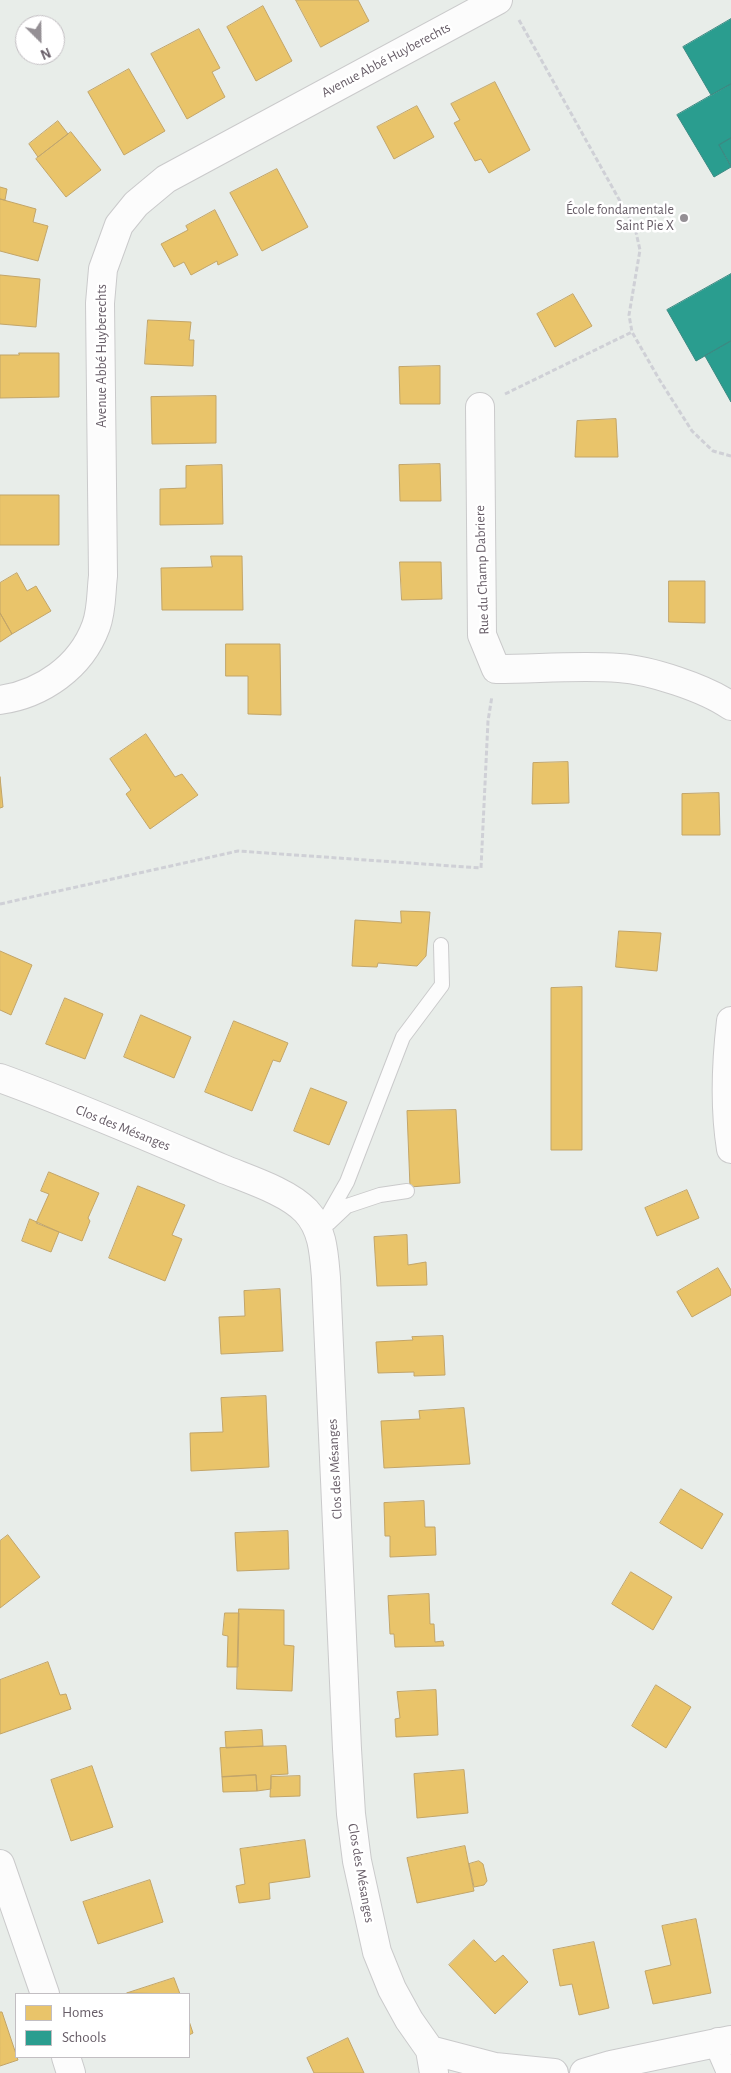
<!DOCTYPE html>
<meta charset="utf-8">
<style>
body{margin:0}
#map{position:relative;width:731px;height:2073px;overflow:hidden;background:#e8ede9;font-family:"Alegreya Sans",sans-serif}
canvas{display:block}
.legend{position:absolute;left:15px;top:1993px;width:175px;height:65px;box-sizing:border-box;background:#fff;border:1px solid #c2bec2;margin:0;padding:6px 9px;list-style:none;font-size:15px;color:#675d67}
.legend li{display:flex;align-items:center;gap:10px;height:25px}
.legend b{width:25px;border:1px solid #c2bec2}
.north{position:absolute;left:15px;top:15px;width:50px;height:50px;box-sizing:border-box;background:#fff;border:1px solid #c2bec2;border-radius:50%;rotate:157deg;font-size:14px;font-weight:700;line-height:20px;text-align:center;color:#675d67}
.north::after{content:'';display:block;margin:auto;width:18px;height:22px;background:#948f94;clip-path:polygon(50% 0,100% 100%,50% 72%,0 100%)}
</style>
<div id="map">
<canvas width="731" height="2073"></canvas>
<ul class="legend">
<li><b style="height:14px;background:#e9c46a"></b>Homes</li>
<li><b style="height:14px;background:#2a9d8f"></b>Schools</li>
</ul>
<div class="north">N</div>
</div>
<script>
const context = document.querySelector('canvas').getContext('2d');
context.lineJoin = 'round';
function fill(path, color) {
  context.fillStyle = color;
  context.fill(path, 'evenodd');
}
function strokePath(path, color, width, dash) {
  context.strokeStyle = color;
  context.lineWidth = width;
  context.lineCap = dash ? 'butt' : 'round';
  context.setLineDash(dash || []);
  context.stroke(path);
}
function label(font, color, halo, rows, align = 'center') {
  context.font = font + ' "Alegreya Sans",sans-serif';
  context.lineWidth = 5;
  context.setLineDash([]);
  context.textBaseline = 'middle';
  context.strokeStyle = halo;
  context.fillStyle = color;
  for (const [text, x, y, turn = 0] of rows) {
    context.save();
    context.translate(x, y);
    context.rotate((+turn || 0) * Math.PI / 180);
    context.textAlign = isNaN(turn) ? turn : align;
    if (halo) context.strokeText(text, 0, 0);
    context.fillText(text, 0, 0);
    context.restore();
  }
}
const homes = new Path2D(`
 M296,0h62l11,21 -48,26z
 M263,6l29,55 -36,20 -29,-54z
 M199,29l21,39 -8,4 13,25 -38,22 -36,-65z
 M129,69l36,62 -41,24 -36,-63z
 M495,82l35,68 -41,23 -8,-14 -6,2 -21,-38 6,-3 -9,-16z
 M417,106l17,31 -40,22 -17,-32z
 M58,121l10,13 -30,23 -9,-13z
 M71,132l30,38 -35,27 -30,-38z
 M277,169l31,58 -46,24 -32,-58z
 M0,187l7,2 -2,11 -5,-1z
 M0,199l36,10 -3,13 15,4 -10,35 -38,-10z
 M215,210l23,45 -20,10 -1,-4 -26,14 -7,-13 -10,5 -13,-23 27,-14 -2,-4z
 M0,275l40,4 -4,48 -36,-3z
 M573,294l19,32 -37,21 -18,-33z
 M148,320l43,2 -2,18h5l-1,26 -48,-2z
 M19,353h40v44l-59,1v-43h19z
 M440,366v38h-40l-1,-37z
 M216,396v47l-64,1 -1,-47z
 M616,419l2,38h-43l2,-36z
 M440,464l1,37h-41l-1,-36z
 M222,465l1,59 -63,1v-36l26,-1v-22z
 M0,495h59v50h-59z
 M211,556h31l1,54h-81l-1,-42 51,-1z
 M400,562h41l1,37 -40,1z
 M17,573l10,18 9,-5 15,25 -39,23 -12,-21v-30z
 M669,581h36v42l-36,-1z
 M0,613l12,21 -12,8z
 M226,644h54l1,71 -33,-1v-38h-22z
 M146,734l29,43 7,-3 16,21 -48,34 -24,-35 5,-4 -21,-31z
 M568,762l1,41 -37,1 1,-41z
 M0,777l3,30 -3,1z
 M719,793l1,42h-38v-41z
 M401,911l29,1 -4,44 -9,10 -39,-3 -1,4 -25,-1 3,-46 46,3z
 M619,931l42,2 -4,38 -41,-4z
 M0,951l32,14 -21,50 -11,-5z
 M582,987v163h-31v-162z
 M65,998l38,16 -18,45 -39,-15z
 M141,1015l50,22 -17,41 -50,-21z
 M234,1021l54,22 -8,19 -7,-2 -21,51 -47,-19z
 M311,1088l36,14 -18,43 -35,-14z
 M456,1110l4,73 -50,4 -3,-76z
 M49,1172l50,21 -11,25 2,3 -8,20 -46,-18 13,-29 -8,-3z
 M138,1186l47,19 -13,30 10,4 -17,42 -56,-23z
 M687,1190l12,28 -42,18 -12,-28z
 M30,1219l29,13 -8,20 -29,-11z
 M407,1235l1,30 18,-3 1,23 -50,1 -3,-49z
 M718,1268l13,22v5l-39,22 -15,-25z
 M280,1289l3,62 -62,3 -2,-37 26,-1 -1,-25z
 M443,1336l2,39 -31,1v-4l-36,1 -2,-31 37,-2 -1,-3z
 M266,1396l3,71 -78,4 -1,-38 33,-1 -2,-34z
 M464,1408l6,56 -86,4 -3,-47 39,-2 -1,-8z
 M681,1489l42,25 -21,35 -42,-26z
 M424,1501l1,26h10l1,28 -46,2v-21h-5l-1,-33z
 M288,1531l1,38 -52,2 -2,-38z
 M8,1535l32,42 -40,31v-67z
 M631,1572l41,25 -19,33 -41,-26z
 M429,1594l1,30h4l1,18 8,-1 1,5 -49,1 -1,-13h-4l-2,-38z
 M239,1609l45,1v35l10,1 -2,45 -55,-2z
 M225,1613h14l-1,54h-11l1,-31 -5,-1z
 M48,1662l12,33 6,-1 5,15 -71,25v-54z
 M656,1685l35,22 -25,41 -34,-22z
 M436,1690l2,45 -42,2 -1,-18 5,-1 -3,-26z
 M262,1730l1,16 -37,2 -1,-16z
 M286,1746l2,28 -17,1v14l-14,2 -1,-16 -34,2 -2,-29z
 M92,1766l21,61 -42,14 -20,-61z
 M464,1770l4,43 -51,5 -3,-44z
 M256,1775l1,16 -34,1 -1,-15z
 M300,1776v20l-30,1 1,-20z
 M305,1840l5,37 -41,6 1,16 -31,4 -3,-17 9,-2 -5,-35z
 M465,1846l9,45 -57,12 -10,-45z
 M479,1861l4,3 4,17 -3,4 -10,2 -5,-23z
 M150,1880l13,42 -65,22 -15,-42z
 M696,1919l15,74 -58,11 -8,-33 26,-6 -9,-39z
 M474,1940l21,22 8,-7 25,27 -33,32 -46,-49z
 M594,1942l15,66 -30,7 -7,-31 -12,2 -7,-36z
 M174,1978l6,16 -53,-1z
 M0,2012h2l16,48 -18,6z
 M189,2021l4,12 -4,2z
 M348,2038l16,35h-50l-7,-15z`);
fill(homes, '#e9c46a');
strokePath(homes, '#c2a569', 1);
const schools = new Path2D(`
 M731,19v65l-20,11 -28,-48z
 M731,84v54l-12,7 12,22 -17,10 -37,-62z
 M731,138v28l-12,-21z
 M731,274v67l-35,20 -29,-51z
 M731,341v61l-26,-46z`);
fill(schools, '#2a9d8f');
strokePath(schools, '#3c8a83', 1);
const lane = new Path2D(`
 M329,1223l18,-17 33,-11 27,-4
 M319,1231l28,-49 56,-145 39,-52 -1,-40`);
const street = new Path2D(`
 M480,407l2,228 14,34c40,0 82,-4 123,-1 31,2 86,20 112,38
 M0,700c42,-6 81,-33 96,-74 6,-16 5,-34 7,-50l-3,-273 3,-34 16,-44 17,-21 30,-25 332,-179
 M731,1021c-5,43 -7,85 0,128
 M0,1078c75,27 148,59 221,90 26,11 66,23 85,43 17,18 18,43 20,67l21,471 4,65 6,47 20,91 15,37 17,31 21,30 4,23
 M0,1864l45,130
 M718,2042l13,30
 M430,2050l65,17 59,6
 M66,2057l5,16
 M584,2073l27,-8 120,-25`);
strokePath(lane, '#cacacb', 16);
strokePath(street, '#cacacb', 30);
strokePath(new Path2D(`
 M519,20l116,208 5,22 -11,65 3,17 27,47 33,52 21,20 18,5
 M505,394l127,-62
 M0,904l238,-53 243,17 7,-147 4,-25`), '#cfd0d6', 3, [5, 2.5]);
strokePath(lane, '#fcfcfc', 14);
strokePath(street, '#fcfcfc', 28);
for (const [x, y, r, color] of [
 [684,218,5,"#948f94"]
]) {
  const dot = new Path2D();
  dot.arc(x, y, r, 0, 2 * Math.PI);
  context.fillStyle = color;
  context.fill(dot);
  strokePath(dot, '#fff', 2);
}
label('14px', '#675d67', '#fff', [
 ["Avenue Abbé Huyberechts",386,60,-28],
 ["Avenue Abbé Huyberechts",102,356,-90],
 ["Rue du Champ Dabriere",482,570,-92],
 ["Clos des Mésanges",123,1128,22],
 ["Clos des Mésanges",335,1469,-93],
 ["Clos des Mésanges",361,1873,80]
]);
label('14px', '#675d67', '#fff', [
 ["École fondamentale",674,210],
 ["Saint Pie X",674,226]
], 'right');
</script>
